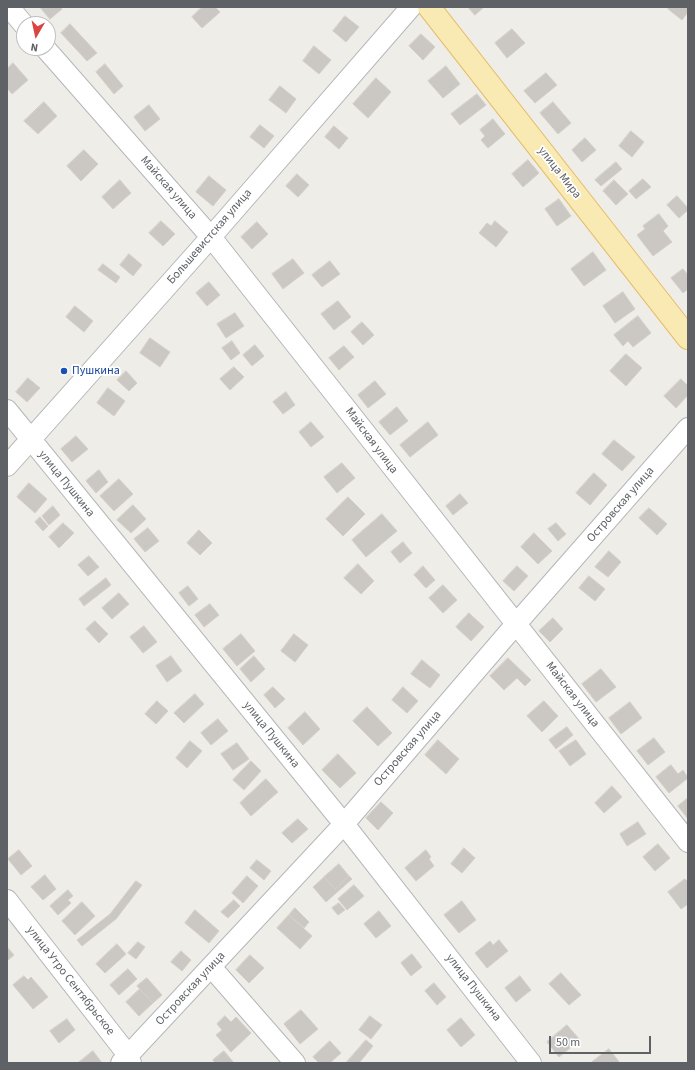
<!DOCTYPE html>
<meta charset="utf-8">
<style>
body{margin:0}
#map{position:relative;width:695px;height:1070px;overflow:hidden;background:#efede7;font-family:"Source Sans 3",sans-serif}
canvas{display:block}
.frame{position:absolute;inset:0;border:8px solid #5e6266;pointer-events:none}
.north{position:absolute;left:16px;top:16px;width:40px;height:40px;box-sizing:border-box;background:#fff;border:1px solid #bfc0c2;border-radius:50%;rotate:189deg;font-size:11px;font-weight:700;line-height:16px;text-align:center;color:#5e6266}
.north::after{content:'';display:block;margin:auto;width:14px;height:18px;background:#db4541;clip-path:polygon(50% 0,100% 100%,50% 72%,0 100%)}
.scale{position:absolute;left:549px;top:1036px;width:102px;height:18px;box-sizing:border-box;border:2px solid #5e6266;border-top:0;padding-left:5px;font-size:12px;line-height:14px;white-space:nowrap;color:#5e6266;-webkit-text-stroke:3px #fff;paint-order:stroke}
</style>
<div id="map">
<canvas width="695" height="1070"></canvas>
<div class="frame"></div>
<div class="north">N</div>
<div class="scale">50 m</div>
</div>
<script>
const context = document.querySelector('canvas').getContext('2d');
context.lineJoin = 'round';
function fill(path, color) {
  context.fillStyle = color;
  context.fill(path, 'evenodd');
}
function strokePath(path, color, width, dash) {
  context.strokeStyle = color;
  context.lineWidth = width;
  context.lineCap = dash ? 'butt' : 'round';
  context.setLineDash(dash || []);
  context.stroke(path);
}
function label(font, color, halo, rows, align = 'center') {
  context.font = font + ' "Source Sans 3",sans-serif';
  context.lineWidth = 3.5;
  context.setLineDash([]);
  context.textBaseline = 'middle';
  context.strokeStyle = halo;
  context.fillStyle = color;
  for (const [text, x, y, turn = 0] of rows) {
    context.save();
    context.translate(x, y);
    context.rotate((+turn || 0) * Math.PI / 180);
    context.textAlign = isNaN(turn) ? turn : align;
    if (halo) context.strokeText(text, 0, 0);
    context.fillText(text, 0, 0);
    context.restore();
  }
}
const building = new Path2D(`
 M40,7h20l2,2 -12,10z
 M202,7h13l5,5 -18,16 -10,-11z
 M468,7h16l-9,8z
 M669,7h19v5l-6,8 -14,-11z
 M345,16l14,11 -13,15 -13,-11z
 M70,24l27,29 -10,8 -26,-28z
 M512,29l13,14 -18,15 -12,-15z
 M421,34l14,13 -12,13 -14,-14z
 M314,46l17,14 -12,14 -16,-13z
 M13,63l15,17 -16,14 -5,-6v-19z
 M105,64l18,22 -9,8 -18,-22z
 M446,66l14,18 -17,14 -15,-17z
 M546,73l11,12 -22,18 -11,-12z
 M376,78l15,14 -23,26 -15,-14z
 M280,86l16,13 -10,14 -17,-13z
 M477,94l9,11 -26,20 -9,-11z
 M44,102l13,14 -19,18 -14,-13z
 M553,102l18,21 -13,11 -18,-21z
 M149,105l11,14 -15,12 -11,-14z
 M493,119l12,15 -17,14 -7,-8 4,-4 -5,-6z
 M260,125l14,11 -10,12 -14,-11z
 M334,126l14,12 -9,11 -14,-12z
 M631,131l13,11 -12,15 -13,-11z
 M585,138l11,12 -14,12 -10,-12z
 M84,150l14,14 -17,17 -14,-15z
 M528,160l11,13 -16,14 -11,-13z
 M616,162l6,7 -21,17 -6,-6z
 M297,174l12,11 -11,12 -12,-11z
 M209,176l17,14 -13,16 -17,-14z
 M643,179l8,8 -15,12 -7,-8z
 M120,180l11,13 -18,16 -11,-12z
 M614,180l14,14 -12,11 -13,-14z
 M677,196l11,12v2l-9,8 -12,-13z
 M559,199l12,17 -14,10 -12,-17z
 M659,214l9,12 -5,5 9,11 -19,14 -16,-21 8,-6 -2,-3z
 M161,221l14,13 -12,12 -14,-13z
 M495,221l13,11 -12,15 -17,-14 8,-10 4,3z
 M257,222l11,12 -16,15 -11,-12z
 M593,252l13,18 -22,16 -13,-17z
 M129,254l13,11 -9,11 -13,-11z
 M293,259l11,14 -21,16 -11,-15z
 M330,261l10,13 -18,13 -10,-12z
 M103,264l17,13 -4,6 -18,-13z
 M683,269l5,6v14l-5,4 -12,-15z
 M209,282l11,13 -13,11 -11,-13z
 M623,292l12,17 -20,14 -12,-17z
 M338,301l13,16 -17,13 -13,-16z
 M75,306l18,15 -9,11 -18,-15z
 M235,313l9,13 -18,12 -9,-14z
 M638,316l13,17 -18,14 -5,-6 -5,5 -9,-11z
 M362,322l12,13 -11,10 -12,-13z
 M150,338l20,14 -10,15 -20,-14z
 M232,341l8,12 -9,7 -9,-12z
 M255,345l9,11 -12,10 -9,-11z
 M344,346l10,11 -15,13 -10,-12z
 M626,354l16,14 -16,18 -16,-15z
 M234,367l10,10 -14,13 -10,-11z
 M126,371l11,12 -8,8 -12,-11z
 M28,378l12,10 -13,14 -11,-10z
 M681,379l7,7v9l-12,13 -12,-12z
 M375,381l11,13 -18,14 -10,-13z
 M108,388l17,13 -11,15 -17,-13z
 M286,392l9,13 -12,9 -10,-12z
 M397,407l11,14 -18,14 -11,-13z
 M311,422l13,15 -13,10 -12,-15z
 M428,422l10,13 -28,22 -10,-12z
 M76,436l12,13 -16,13 -11,-13z
 M614,440l21,17 -13,14 -20,-17z
 M342,463l13,15 -18,15 -13,-16z
 M99,470l9,12 -12,11 -10,-12z
 M594,473l13,12 -17,20 -14,-12z
 M119,479l14,15 -19,17 -14,-15z
 M29,483l18,16 -12,14 -18,-16z
 M460,494l8,9 -15,12 -7,-9z
 M348,497l17,17 -22,22 -17,-17z
 M133,505l13,14 -15,14 -14,-13z
 M53,506l7,9 -11,10 -7,-9z
 M649,508l18,16 -10,11 -18,-17z
 M382,514l15,17 -31,26 -14,-17z
 M40,517l8,9 -5,5 -8,-9z
 M63,523l11,10 -15,15 -10,-11z
 M556,523l10,11 -8,7 -10,-12z
 M148,528l11,13 -14,11 -11,-13z
 M199,530l13,13 -12,12 -13,-12z
 M534,533l18,18 -14,13 -17,-17z
 M403,542l9,11 -12,10 -9,-11z
 M609,551l12,11 -13,15 -13,-10z
 M89,556l10,11 -11,9 -10,-11z
 M358,564l16,17 -13,13 -17,-16z
 M423,566l12,14 -9,8 -12,-13z
 M517,566l11,10 -14,15 -11,-10z
 M589,576l16,13 -10,12 -16,-13z
 M106,578l5,7 -27,21 -5,-7z
 M443,585l14,15 -14,13 -14,-15z
 M188,586l10,13 -9,7 -10,-13z
 M119,593l10,11 -17,15 -10,-11z
 M210,604l9,11 -15,12 -9,-12z
 M469,613l15,14 -13,14 -15,-14z
 M553,618l10,11 -13,13 -11,-11z
 M95,621l13,13 -9,9 -13,-14z
 M144,626l13,16 -14,11 -13,-16z
 M241,634l14,17 -18,15 -14,-17z
 M294,634l14,11 -13,17 -14,-11z
 M171,656l11,15 -15,11 -11,-16z
 M254,656l11,13 -14,13 -11,-13z
 M508,658l23,22 -6,6 -8,-8 -13,12 -14,-14z
 M422,660l18,15 -10,13 -19,-14z
 M601,669l15,18 -20,15 -14,-18z
 M273,687l12,12 -10,9 -11,-13z
 M403,687l15,14 -11,12 -15,-13z
 M195,694l9,10 -20,19 -10,-10z
 M157,701l11,10 -12,13 -11,-10z
 M544,701l14,15 -16,16 -15,-16z
 M630,702l12,16 -21,16 -12,-16z
 M367,707l25,26 -14,13 -25,-25z
 M305,712l15,17 -17,16 -15,-17z
 M218,719l10,12 -17,14 -10,-12z
 M567,727l6,8 -17,14 -7,-9z
 M654,738l11,14 -17,13 -11,-14z
 M438,740l21,19 -13,15 -21,-19z
 M576,740l10,14 -16,12 -11,-15z
 M190,741l12,10 -15,17 -11,-10z
 M237,743l12,16 -16,11 -12,-16z
 M338,754l18,19 -16,15 -18,-18z
 M251,761l10,10 -17,19 -11,-10z
 M671,765l7,9 5,-4 5,8 -19,15 -13,-16z
 M266,779l12,13 -27,24 -11,-13z
 M612,786l10,11 -18,16 -9,-10z
 M688,798v21l-10,-13z
 M381,802l12,11 -15,17 -12,-12z
 M298,819l10,10 -16,14 -10,-10z
 M638,822l8,12 -19,12 -7,-12z
 M658,844l12,14 -15,13 -12,-14z
 M464,848l11,10 -13,15 -11,-9z
 M19,850l13,16 -11,9 -13,-16z
 M426,850l5,7 -2,2 5,7 -18,15 -11,-13z
 M257,860l14,11 -7,9 -14,-12z
 M339,864l10,12 -14,13 -11,-12z
 M45,875l11,14 -13,11 -12,-13z
 M247,876l11,10 -15,17 -11,-10z
 M349,876l3,3 -26,23 -13,-15 11,-10 11,12z
 M685,879l3,3v22l-7,5 -13,-17z
 M136,881l6,4 -26,34 -34,27 -5,-6 33,-26z
 M354,885l10,11 -17,14 -9,-11z
 M68,890l5,6 -5,4 3,3 -13,12 -8,-9z
 M234,900l6,6 -12,12 -7,-6z
 M462,901l14,19 -17,13 -15,-18z
 M82,902l13,14 -20,19 -13,-14z
 M339,903l6,7 -7,5 -6,-7z
 M295,908l14,14 -5,6 -15,-13z
 M195,910l24,21 -10,12 -24,-20z
 M379,911l12,15 -15,12 -12,-14z
 M289,915l23,21 -12,13 -23,-21z
 M499,940l9,11 -21,17 -12,-15 15,-12 3,4z
 M138,942l7,5 -9,12 -8,-6z
 M117,944l9,10 -21,19 -9,-9z
 M7,947l7,8 -7,6z
 M181,951l10,9 -9,11 -11,-9z
 M412,954l10,13 -11,9 -10,-13z
 M250,955l14,13 -15,15 -13,-13z
 M128,969l9,10 -18,16 -9,-10z
 M561,973l20,22 -12,10 -20,-21z
 M24,976l4,4 3,-3 17,20 -15,12 -20,-24z
 M520,976l11,14 -15,12 -11,-14z
 M147,978l15,17 -9,8 -16,-17z
 M434,983l12,14 -9,8 -12,-14z
 M140,989l13,14 -14,13 -13,-14z
 M301,1010l17,19 -18,15 -16,-20z
 M225,1016l6,6 5,-5 15,16 -20,19 -15,-17 6,-5 -5,-6z
 M370,1016l12,9 -11,14 -12,-9z
 M461,1018l14,17 -14,12 -14,-17z
 M67,1019l8,11 -16,13 -9,-12z
 M567,1025l13,15 -21,17 -12,-15z
 M366,1040l7,6 -14,17h-13z
 M330,1041l11,12 -11,10h-11l-6,-6z
 M609,1049l11,14h-28v-1z
 M93,1051l9,12h-24z
 M224,1051l10,12h-19l-2,-3z`);
fill(building, '#cbc8c4');
strokePath(building, '#d4cec6', 1);
const minor = new Path2D(`
 M9,7l15,18
 M45,48l166,189 477,605
 M7,410l337,414 187,239
 M7,466l204,-229 200,-230
 M7,900l121,155 3,8
 M212,968l83,95
 M121,1063l223,-239 172,-200 172,-196`);
const major = new Path2D(`
 M429,7l259,331`);
strokePath(minor, '#b4b7ba', 22);
strokePath(major, '#e6bd69', 24);
strokePath(minor, '#fff', 20);
strokePath(major, '#f9eab3', 22);
for (const [x, y, r, color] of [
 [64,371,4,"#1a4fb4"]
]) {
  const dot = new Path2D();
  dot.arc(x, y, r, 0, 2 * Math.PI);
  context.fillStyle = color;
  context.fill(dot);
  strokePath(dot, '#fff', 1.5);
}
label('12px', '#5e6266', '#fff', [
 ["улица Мира",559,173,52],
 ["Майская улица",168,188,49],
 ["Большевистская улица",210,237,-49],
 ["Майская улица",371,441,53],
 ["улица Пушкина",66,484,51],
 ["Островская улица",621,505,-49],
 ["Майская улица",572,695,52],
 ["улица Пушкина",271,735,51],
 ["Островская улица",408,749,-49],
 ["улица Утро Сентябрьское",70,981,52],
 ["улица Пушкина",473,988,52],
 ["Островская улица",191,989,-47]
]);
label('12px', '#164399', '#fff', [
 ["Пушкина",72,371]
], 'left');
</script>
